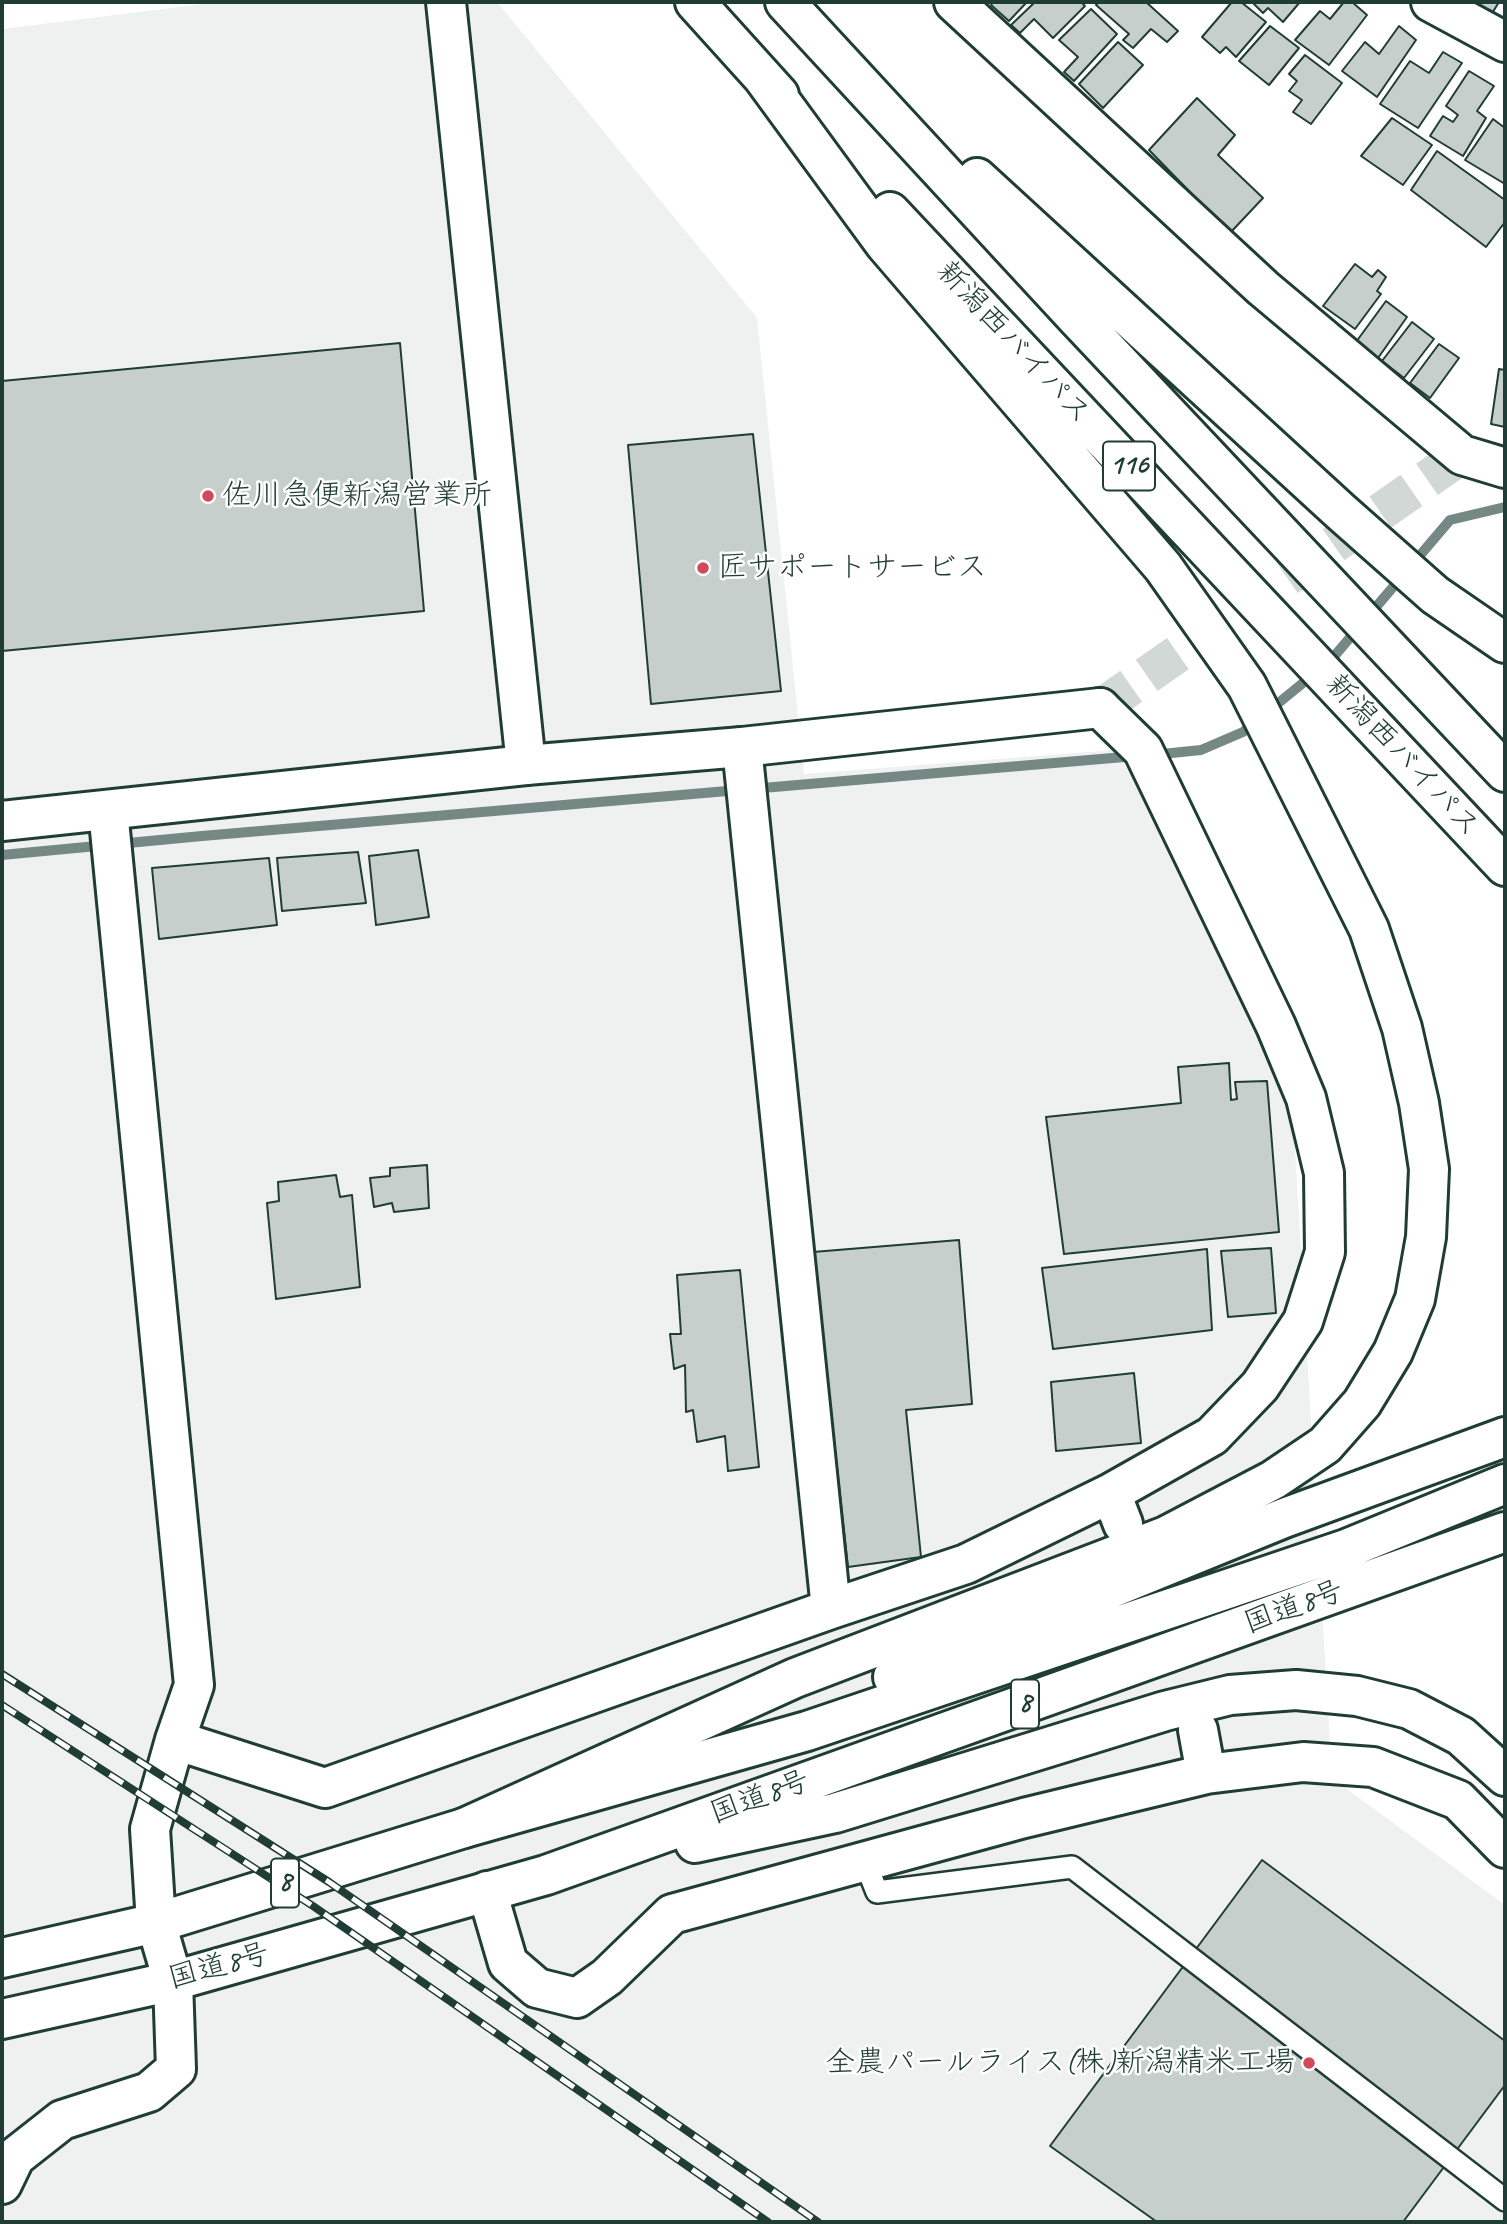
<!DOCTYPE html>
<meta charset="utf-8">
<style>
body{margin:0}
#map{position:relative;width:1507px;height:2224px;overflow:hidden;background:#fff;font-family:Caveat,sans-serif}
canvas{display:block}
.frame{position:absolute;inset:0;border:4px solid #1f3d34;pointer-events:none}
</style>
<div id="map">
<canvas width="1507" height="2224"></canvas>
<div class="frame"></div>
</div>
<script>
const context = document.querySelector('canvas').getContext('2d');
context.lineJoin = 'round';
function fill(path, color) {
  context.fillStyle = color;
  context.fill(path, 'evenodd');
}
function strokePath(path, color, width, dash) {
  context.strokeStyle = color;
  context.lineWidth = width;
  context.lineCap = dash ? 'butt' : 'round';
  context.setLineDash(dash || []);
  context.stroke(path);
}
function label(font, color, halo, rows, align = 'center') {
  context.font = font + ' Caveat,"Klee One",sans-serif';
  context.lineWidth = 5;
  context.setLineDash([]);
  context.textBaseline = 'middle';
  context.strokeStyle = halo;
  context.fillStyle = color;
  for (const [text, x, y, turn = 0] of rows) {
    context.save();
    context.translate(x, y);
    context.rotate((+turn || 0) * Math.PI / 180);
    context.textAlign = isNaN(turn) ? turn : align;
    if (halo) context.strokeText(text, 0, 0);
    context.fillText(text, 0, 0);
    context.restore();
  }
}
fill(new Path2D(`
 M219,2h278l260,316 47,456 311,-24 46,72 104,203 29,108 38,645 173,127v317h-1503v-2193z`), '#eef1f0');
strokePath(new Path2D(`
 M1152,755l49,-5 42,-18 88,-72 119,-140 55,-13
 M2,855l200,-19 934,-80`), '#758883', 10);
const building = new Path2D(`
 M993,2h34l-18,19 -18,-16z
 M1035,2h46l4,4 -32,32 -19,-19 -14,14 -9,-8z
 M1099,2h47l32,29 -11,11 -16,-13 -18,19 -10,-8 6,-6 -33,-29z
 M1232,2h9l25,20 -30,35 -10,-10 -6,6 -18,-16z
 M1252,2h48l-17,20 -15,-14 -5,5z
 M1344,2h8l15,13 -38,50 -34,-25 25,-29 10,8z
 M1468,2h31l-8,13z
 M1091,9l26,25 -43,47 -10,-9 14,-15 -19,-17z
 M1270,26l29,22 -30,37 -30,-24z
 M1399,26l17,14 -39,57 -35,-26 23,-29 14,12z
 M1118,42l25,23 -40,43 -24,-24z
 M1443,52l19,11 -44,65 -38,-24 30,-43 19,12z
 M1305,55l37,28 -31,41 -18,-12 9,-12 -13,-9 8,-10 -8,-7z
 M1469,71l25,15 -17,25 9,7 -23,38 -33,-20 13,-20 10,6 5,-7 -12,-9z
 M1197,98l38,37 -17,20 45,43 -33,35 -81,-83z
 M1392,118l40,27 -29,40 -42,-29z
 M1493,119l12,9v56l-40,-24z
 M1437,151l68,49v22l-19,25 -75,-57z
 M1355,264l17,13 6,-7 8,7 -9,14 4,3 -26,35 -32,-23z
 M1386,301l21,16 -29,41 -22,-16z
 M1412,322l22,17 -30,39 -22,-17z
 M400,343l24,268 -422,40v-270z
 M1439,344l20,14 -29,40 -20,-15z
 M1499,369l6,1v57l-14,-3z
 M753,434l28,257 -130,13 -23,-259z
 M418,850l11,67 -53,8 -7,-69z
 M358,852l8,51 -84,8 -5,-53z
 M269,858l8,67 -118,14 -7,-71z
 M1229,1063l2,37 6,-1 -2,-17 32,-1 12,151 -215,22 -18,-137 135,-14 -3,-36z
 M427,1165l2,43 -35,4 -2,-9 -18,4 -4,-29 20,-2v-8z
 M336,1175l4,22 12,-2 8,92 -84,12 -9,-96 12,-2 -1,-19z
 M959,1240l13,164 -66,6 15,147 -73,10 -35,-315z
 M1271,1248l5,65 -48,4 -7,-66z
 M1207,1249l5,81 -159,19 -11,-81z
 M740,1270l19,197 -31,4 -3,-35 -28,6 -4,-32 -7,2 -1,-47 -11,4 -4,-35h11l-4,-59z
 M1134,1373l7,70 -85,8 -5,-69z
 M1262,1860l243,181v44l-102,137h-246l-107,-76z`);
fill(building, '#c7cfcc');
strokePath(building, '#1f3d34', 2);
strokePath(new Path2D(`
 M1144,1582l54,148`), '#d2d8d6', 38, [38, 19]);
strokePath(new Path2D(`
 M1100,708l362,-253`), '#d2d8d6', 38, [38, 19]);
const service = new Path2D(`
 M865,1862l12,30 195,-25 433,333`);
const minor = new Path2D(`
 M446,2l80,763
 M954,2l309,286 199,167 43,13
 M1431,2l74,40
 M742,747l89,862
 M1111,1493l12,31
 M1198,1730l8,44
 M175,1740l150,48 506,-179 135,-45 145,-71 101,-57 48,-50 43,-65 22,-69 -1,-79 -18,-75 -30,-72 -133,-276 -43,-42
 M487,1891l21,72 29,25 40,10 30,-21 65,-63 352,-96 182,-44 97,-12 70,5 85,33 47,48
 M2,2184l13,-27 47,-37 87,-28 27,-23 -3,-88 -17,-58 -6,-94 25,-89 19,-55 -86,-875`);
const tertiary = new Path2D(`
 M2,821l524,-56 216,-18 358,-39`);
const trunk = new Path2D(`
 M893,1677l391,-159 221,-81
 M695,1843l140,-30 330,-102 65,-16 66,-5 61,6 52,13 52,27 44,40
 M2,1958l154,-35 308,-95 343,-97 539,-182 159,-65
 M2,2019l171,-38 373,-106 959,-343`);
const motorway = new Path2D(`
 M695,2l84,93
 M785,2l291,315 429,455
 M977,178l363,333 95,84 70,48
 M890,212l615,654
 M464,1828l331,-150 371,-142 107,-56 52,-35 37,-42 31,-51 22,-53 11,-62 3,-68 -10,-66 -17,-75 -33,-99 -122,-243 -84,-119 -278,-323 -123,-168`);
strokePath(service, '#1f3d34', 26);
strokePath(minor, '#1f3d34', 44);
strokePath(tertiary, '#1f3d34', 44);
strokePath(trunk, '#1f3d34', 44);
strokePath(motorway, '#1f3d34', 44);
strokePath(service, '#fff', 21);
strokePath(minor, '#fff', 38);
strokePath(tertiary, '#fff', 38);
strokePath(trunk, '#fff', 38);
strokePath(motorway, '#fff', 38);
const rail = new Path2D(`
 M2,1674l327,208 489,340
 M2,1705l311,201 455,316`);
strokePath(rail, '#1f3d34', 8);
strokePath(rail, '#fff', 5, [16]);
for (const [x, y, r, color] of [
 [208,496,7,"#d1495b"],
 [703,568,7,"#d1495b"],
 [1309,2063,7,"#d1495b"]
]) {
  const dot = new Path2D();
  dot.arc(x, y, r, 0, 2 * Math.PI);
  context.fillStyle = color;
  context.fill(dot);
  strokePath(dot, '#fff', 2.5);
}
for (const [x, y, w] of [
 [1129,466,52],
 [1025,1704,28],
 [285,1883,28]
]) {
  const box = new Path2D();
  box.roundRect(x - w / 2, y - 24.5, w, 49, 5);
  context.fillStyle = '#fff';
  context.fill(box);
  strokePath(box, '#1f3d34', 2);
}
label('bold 28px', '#1f3d34', null, [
 ["116",1129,466],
 ["8",1025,1704],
 ["8",285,1883]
]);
label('30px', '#1f3d34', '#fff', [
 ["新潟西バイパス",1013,343,47],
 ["新潟西バイパス",1402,756,47],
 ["国道8号",1294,1608,-20],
 ["国道8号",760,1798,-20],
 ["国道8号",219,1967,-15]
]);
label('30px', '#1f3d34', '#fff', [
 ["佐川急便新潟営業所",222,496],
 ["匠サポートサービス",717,568],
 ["全農パールライス(株)新潟精米工場",1295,2063,"right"]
], 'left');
</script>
